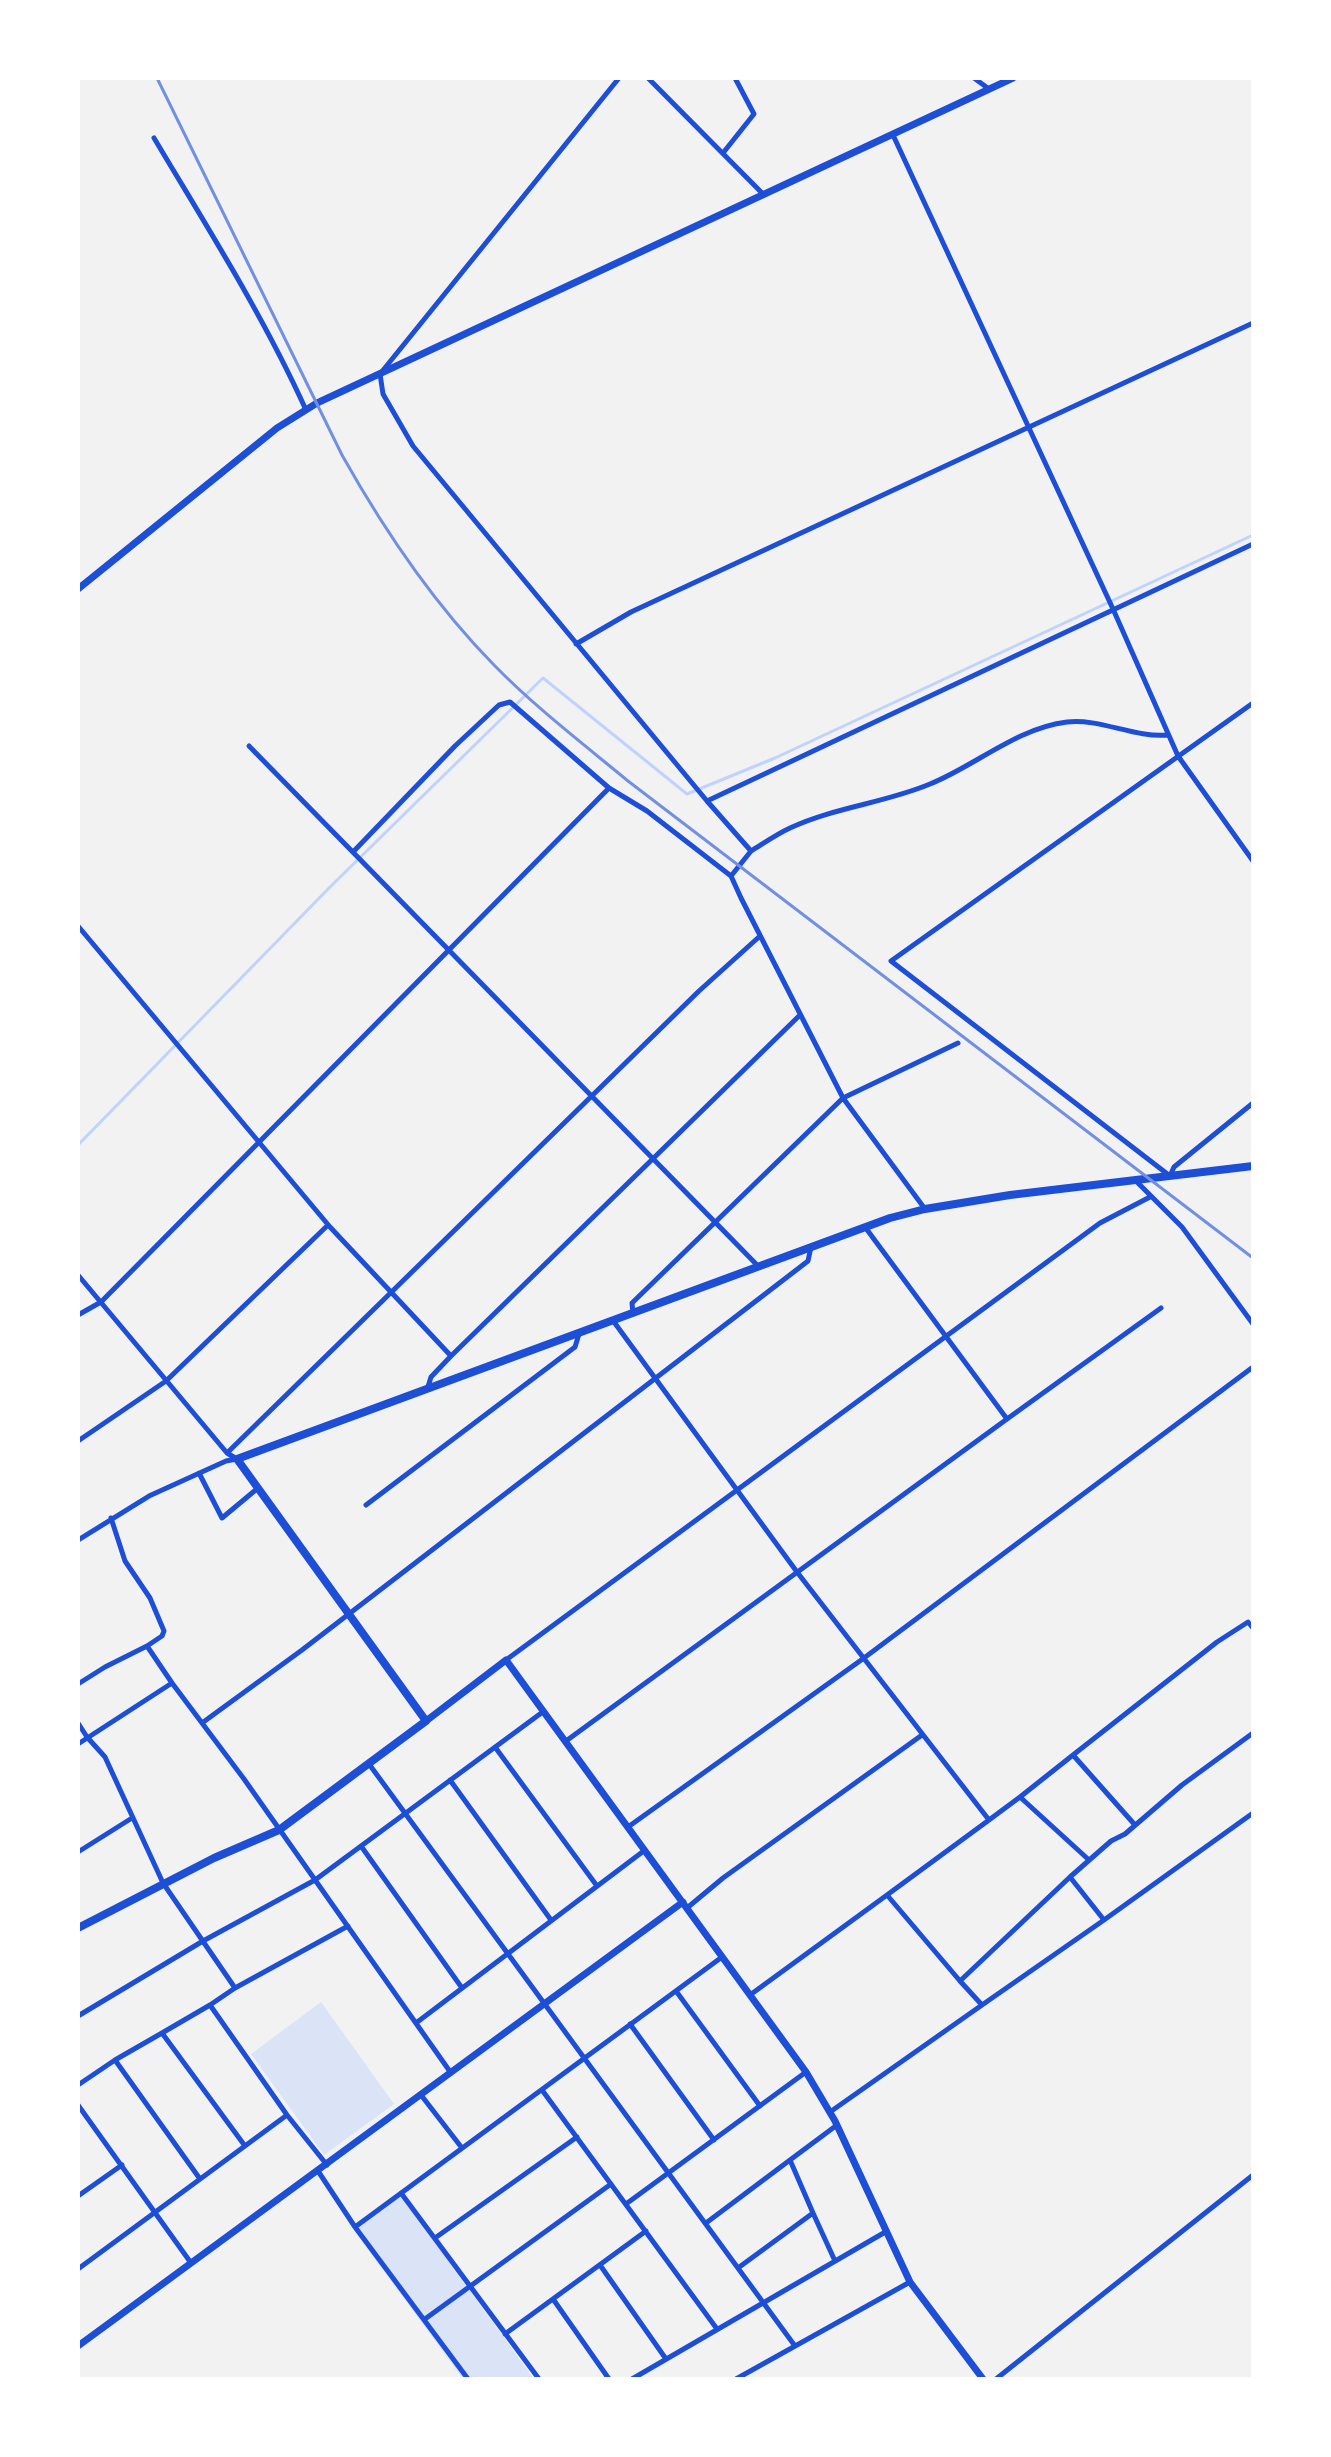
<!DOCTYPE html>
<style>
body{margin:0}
#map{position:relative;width:1331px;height:2457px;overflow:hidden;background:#f2f2f2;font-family:"Exo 2",sans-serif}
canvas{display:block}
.frame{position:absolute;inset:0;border:80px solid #fff;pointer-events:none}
</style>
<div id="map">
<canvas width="1331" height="2457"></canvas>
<div class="frame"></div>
</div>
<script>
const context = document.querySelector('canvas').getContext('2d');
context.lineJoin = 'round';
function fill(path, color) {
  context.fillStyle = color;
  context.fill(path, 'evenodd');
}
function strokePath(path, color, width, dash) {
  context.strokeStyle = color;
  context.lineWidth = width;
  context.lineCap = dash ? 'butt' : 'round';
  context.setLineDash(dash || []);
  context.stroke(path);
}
fill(new Path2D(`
 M321,2002l73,102 -70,51 -73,-101z
 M400,2195l134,184h-71l-110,-150z`), '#dbe4f7');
strokePath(new Path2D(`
 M78,1145l252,-258 213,-209 144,116 88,-36 478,-223`), '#bfd3fe', 3);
strokePath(new Path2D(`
 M619,78l-239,296 3,20 30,52 294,355 44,50c13,-8 26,-17 39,-23 45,-21 95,-25 140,-44 45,-18 87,-56 137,-62 32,-4 68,16 100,13
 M648,78l116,117
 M974,78l15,11
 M893,135l220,474 65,147 75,105
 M154,138c53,89 109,177 152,272
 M723,153l31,-39 -19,-36
 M576,644l55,-32 622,-289
 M1253,703l-362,258 279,215 4,-9 79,-64
 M249,746l510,521
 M707,801l546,-257
 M751,851l-20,25 10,22 102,200 82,111
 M353,852l102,-106 44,-41 11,-3 99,86 38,23 84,65
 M78,926l252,301 121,129 -20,21 -4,13
 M1136,1181l46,46 71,97
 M865,1227l142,192 154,-111
 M78,1275l149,178 10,6
 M633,1314l-1,-11 211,-205 115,-55
 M78,1315l23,-13 508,-514
 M614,1322l183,250 192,248 31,-23 69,63
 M451,1356l349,-341
 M78,1441l88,-60 162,-156
 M227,1453l472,-462 61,-55
 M199,1473l23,45 36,-30
 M366,1505l209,-158 4,-13
 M111,1518l14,43 25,37 14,33 -2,5 -15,10
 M78,1540l71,-44 77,-35 11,-2
 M506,1660l594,-437 50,-26
 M78,1684l27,-17 42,-21 25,37 72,96 207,294
 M78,1723l9,14 18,20 58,126 72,105
 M202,1723l100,-73 506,-389 3,-14
 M1253,1733l-71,52 -57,49 -14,7 -41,36 34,43 149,-107
 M566,1741l441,-322
 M78,1744l94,-61
 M495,1747l102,139
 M1073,1755l144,-113 31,-20 5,6
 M369,1764l426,582
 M450,1780l101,140
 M1020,1797l53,-42 62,70
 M628,1827l236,-169 389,-291
 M361,1846l101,142
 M78,1852l54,-34
 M1070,1877l-110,104 22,24 122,-85
 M687,1908l36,-30 199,-143
 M960,1981l-73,-86 102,-75
 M676,1991l84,115
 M750,1995l137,-100
 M78,2016l125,-75 112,-61 229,-169
 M416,2023l229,-173
 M630,2024l84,116
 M162,2033l48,-28
 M115,2060l47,-27 83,113
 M78,2085l37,-25 85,119
 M542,2090l175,239
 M421,2095l41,53
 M78,2105l113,158
 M830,2112l152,-107
 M790,2160l47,-35
 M327,2165l-40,-50 -77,-110 25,-17 113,-62
 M318,2171l37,56 113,152
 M401,2193l138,186
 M78,2196l44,-31
 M626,2204l180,-132
 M706,2223l84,-63 23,53
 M355,2227l367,-270
 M435,2238l142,-101
 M600,2265l66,94
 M738,2268l75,-55 22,48
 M78,2269l209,-154
 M553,2299l56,80
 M425,2319l186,-135
 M505,2334l141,-103
 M632,2379l255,-148
 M736,2379l174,-97
 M996,2379l257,-204`), '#1d4ed8', 5);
strokePath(new Path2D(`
 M78,589l199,-161 40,-25 696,-325
 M426,1721l80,-61 300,412 29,49 75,161 73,97
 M78,2346l605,-444`), '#1d4ed8', 7);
strokePath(new Path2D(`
 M78,1928l136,-70 65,-28 147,-109 -189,-262 653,-241 35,-9 85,-14 243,-29`), '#1d4ed8', 8);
strokePath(new Path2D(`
 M157,78l185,377c42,75 91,148 152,210 41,42 88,78 134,116l625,477`), '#7290e2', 3);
</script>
